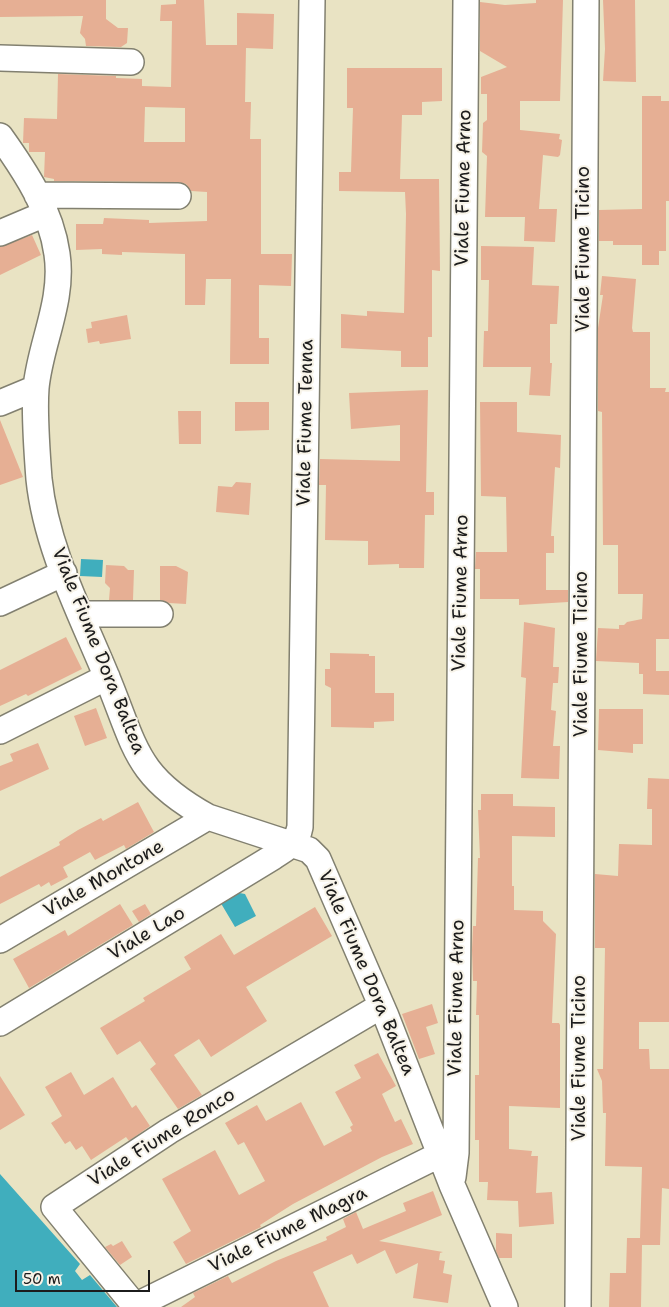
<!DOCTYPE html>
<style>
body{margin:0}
#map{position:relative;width:669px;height:1307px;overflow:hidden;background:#e9e3c3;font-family:"Shantell Sans",sans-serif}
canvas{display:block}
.scale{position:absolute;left:15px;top:1270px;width:135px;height:22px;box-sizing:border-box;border:2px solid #1c1c1c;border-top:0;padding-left:6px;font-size:15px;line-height:18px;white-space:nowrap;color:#1c1c1c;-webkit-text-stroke:4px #f7f3e8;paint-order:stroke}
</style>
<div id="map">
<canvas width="669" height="1307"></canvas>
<div class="scale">50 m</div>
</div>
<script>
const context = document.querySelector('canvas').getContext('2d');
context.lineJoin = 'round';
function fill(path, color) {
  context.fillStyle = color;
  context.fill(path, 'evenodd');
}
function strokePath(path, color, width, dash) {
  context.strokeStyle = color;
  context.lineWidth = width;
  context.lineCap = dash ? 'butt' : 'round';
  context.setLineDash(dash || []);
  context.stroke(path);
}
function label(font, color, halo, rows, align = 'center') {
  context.font = font + ' "Shantell Sans",sans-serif';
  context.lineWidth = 4;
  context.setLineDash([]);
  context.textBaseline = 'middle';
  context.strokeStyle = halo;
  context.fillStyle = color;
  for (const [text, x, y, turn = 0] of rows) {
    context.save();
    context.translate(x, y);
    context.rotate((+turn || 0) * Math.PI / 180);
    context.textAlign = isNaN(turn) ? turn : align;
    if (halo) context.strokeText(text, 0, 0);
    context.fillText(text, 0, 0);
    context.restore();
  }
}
fill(new Path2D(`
 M81,559l22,1 -1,17 -22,-1z
 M234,892l11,2 11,22 -21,11 -16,-27z
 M0,1174l80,90 -5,7 7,9 8,-5 27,32h-117z`), '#40aebd');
fill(new Path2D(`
 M0,0h106v19l12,9h10l-1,15 -6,4 -35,-1 -1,-7 -5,-6 3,-17 -83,1z
 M176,0h28l2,45h31v-32l37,1 -1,35 -27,-1 -1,54h6l-1,37h11v115h31l-1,32 -32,-1v53h10v26h-39l1,-85h-25l-1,26h-20v-51l-63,-2v3l-20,-1v-5l-26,1v-26h27l1,-6 45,2v3l58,-2v-29l-16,-1 -5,-7 -8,-2 -124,-1v-2l-10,-2 1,-25h-16v-9h-6l1,-25 33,1 1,-45 58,2v2l26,1v7l29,1 1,-66h-12l1,-16 15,-1zM145,107l40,1v34h-41z
 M536,0h27l-3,101h-40v29l40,4 -1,5 3,1 -2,15 -2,2 -15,-2 -4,54h18l-2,33 -31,-1 1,-24h-40l2,-61 -5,-4 1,-29 4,-3v-26h-6v-17l26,-10 -27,-16v-49l25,3 31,-2z
 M603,0h32l1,82 -33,-1 2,-32z
 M347,68h95v33l-20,1v13h-20l-2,64h39l1,92 -8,-1v67h-4v30h-27v-16l-60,-3v-34l26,2v-5l37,2 2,-99 -1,-22 -66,-1v-19h12l2,-64h-6z
 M642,96h19v5h8v100h-3v50h-7v14h-17v-20h-29v-4h-14v-31l43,-1z
 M32,235l9,20 -41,20v-28z
 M481,246l53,1 -2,38 27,1 -2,38h-7v39h2l-2,33 -21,-1 2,-28h-48l1,-36h4l1,-51h-8z
 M602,276l34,3 -4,49 1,4h17v56h16l-1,4h4v247h-13v32h13v24l-26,-1v-20h-4v-11l-43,-2 2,-33 21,1v-4h5l3,-3 15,-3 1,-25h-25v-49h-15l-1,-133 -4,-1v-83l5,-33h-3z
 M127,315l4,24 -31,5 -1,-3 -11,2 -2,-14 6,-1 -1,-6z
 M428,390l-2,102h8v23h-9l-1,53h-25v-4l-31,1v-24l-43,-1 1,-55h-7l1,-26 80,2v-36l-49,4 -2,-36z
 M235,402h34v28l-34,1z
 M480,402h37v30l44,3 -1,33 -5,-1 -4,69h3v17h-8v37h22v12l-49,3v-6h-39v-30h-5l1,-17h31l-1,-55 -25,-1z
 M178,411h23v33h-22z
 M0,420l23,57 -23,8z
 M236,482l15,1 -2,32 -33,-3 2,-26 14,1z
 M106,565l18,1 4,4h6l-1,30h-24l1,-12 -5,-5z
 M160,566h16l12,6 -2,32 -17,-1 -9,-3z
 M524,622l31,6 -2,39h6l-1,16h-5l-2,27 5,1 -3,35h7l-1,33 -38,-1 5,-100 -5,-1z
 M66,637l16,32 -54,27 -2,-2 -26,12v-36z
 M330,653l39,1v2h6v37h19v28l-20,1v6l-43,-1v-39l-6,-3v-16h5z
 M96,708l11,30 -22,8 -11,-30z
 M599,709h44v35h-10v9l-35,-3z
 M38,743l11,26 -49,22v-25l13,-5 -3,-7z
 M648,778l21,1v243h-30v27h10l1,20h19v120l-7,-1 -2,57h-18l-1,62h-32l1,-34h16l1,-35h13l2,-71 -37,-1 1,-53h-3l-1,-32 -5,-12h6l2,-121h-10v-74l23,2 1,-32 33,1v-36h-5z
 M481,794h32v12l42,1v30l-43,-1v50h2v24l29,1v10l13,13 -4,89h7l1,2v83l-51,-2v43l23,2 -1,5h7l-2,37 16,-1 2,32 -35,3 -1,-26 -31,-1 1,-18h-9v-42h-4v-65h4v-60h-3l1,-34h-4l-1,-31 1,-24h3l2,-68h2l-2,-48h3z
 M138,802l16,30 -28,17 -2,-4 -29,15 -5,-8 -27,15 5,10 -17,9 -2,-4 -8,5 -2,-3 -39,20v-27l60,-32 -1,-3 19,-12 23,-12 2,3z
 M120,904l13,21 -104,63 -16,-29 52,-29 3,6z
 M145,904l6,10 -12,8 -7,-11z
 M315,907l17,29 -86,51 21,34 -56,36 -12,-18 -25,16 28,40 -24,14 -28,-40 6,-5 -16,-23 -23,14 -17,-27 45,-27 -2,-3 48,-29 -7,-12 37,-23 13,21z
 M432,1004l6,19 -12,4 9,27 -16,5 -17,-45z
 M378,1053l18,33 -14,8 13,28 6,-3 12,25 -31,13 -89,47 -33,21 1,2 -75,37 -13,-22 18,-11 -29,-52 53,-29 24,45 26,-14 -21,-39 -6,3 -13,-22 32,-18 9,16 35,-19 23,44 28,-15 -2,-4 3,-2 -18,-33 26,-14 -7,-13z
 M71,1072l13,23 29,-18 19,31 4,-3 14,21 -21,15 -3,-4 -35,23 -9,-14 -6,4 -6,-9 -5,3 -14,-21 11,-7 -17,-29z
 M0,1076l25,39 -25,15z
 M433,1191l9,24 -63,26 64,11 -3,1 -1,7 6,1 -2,12 9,2 -4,28 -35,-5 5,-35 -22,11 -11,-24 -28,14 -5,-10 -39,18 16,35h-148l14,-10 -2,-4 35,-17 4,7 44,-22 51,-21 -1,-3 20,-10 -3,-8 13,-7 7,17 43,-18 -3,-8z
 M496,1233l16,1v24h-13l-3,-7z
 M122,1241l10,16 -12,8 -15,-18 6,-3 2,2z`), '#e6af94');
const minor = new Path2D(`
 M0,58l131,4
 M0,136c25,35 51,74 57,118 7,47 -17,90 -21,134 -2,26 1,65 3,91 7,68 41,133 67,196 30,72 28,101 102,142l101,33 9,9 68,157 66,169 53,122
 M37,195l141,1
 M0,233l45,-19
 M0,403l36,-15
 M0,603l64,-30
 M80,614h80
 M0,731l107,-54
 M0,940l208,-123
 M381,1006l-212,125 -115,76 81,99 306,-152
 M0,1023l273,-166c13,-9 24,-13 27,-30l12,-827
 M453,1177l3,-24 10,-1153
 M578,1307l8,-1307`);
strokePath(minor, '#828070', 28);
strokePath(minor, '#fff', 25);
label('19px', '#1c1c1c', '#f7f3e8', [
 ["Viale Fiume Arno",464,188,-89],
 ["Viale Fiume Ticino",584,249,-90],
 ["Viale Fiume Tenna",306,423,-89],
 ["Viale Fiume Arno",461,593,-89],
 ["Viale Fiume Dora Baltea",98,651,68],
 ["Viale Fiume Ticino",582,654,-90],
 ["Viale Montone",104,879,-30],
 ["Viale Lao",147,934,-31],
 ["Viale Fiume Dora Baltea",366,973,67],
 ["Viale Fiume Arno",457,998,-89],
 ["Viale Fiume Ticino",580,1058,-90],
 ["Viale Fiume Ronco",162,1138,-32],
 ["Viale Fiume Magra",288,1230,-26]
]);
</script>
